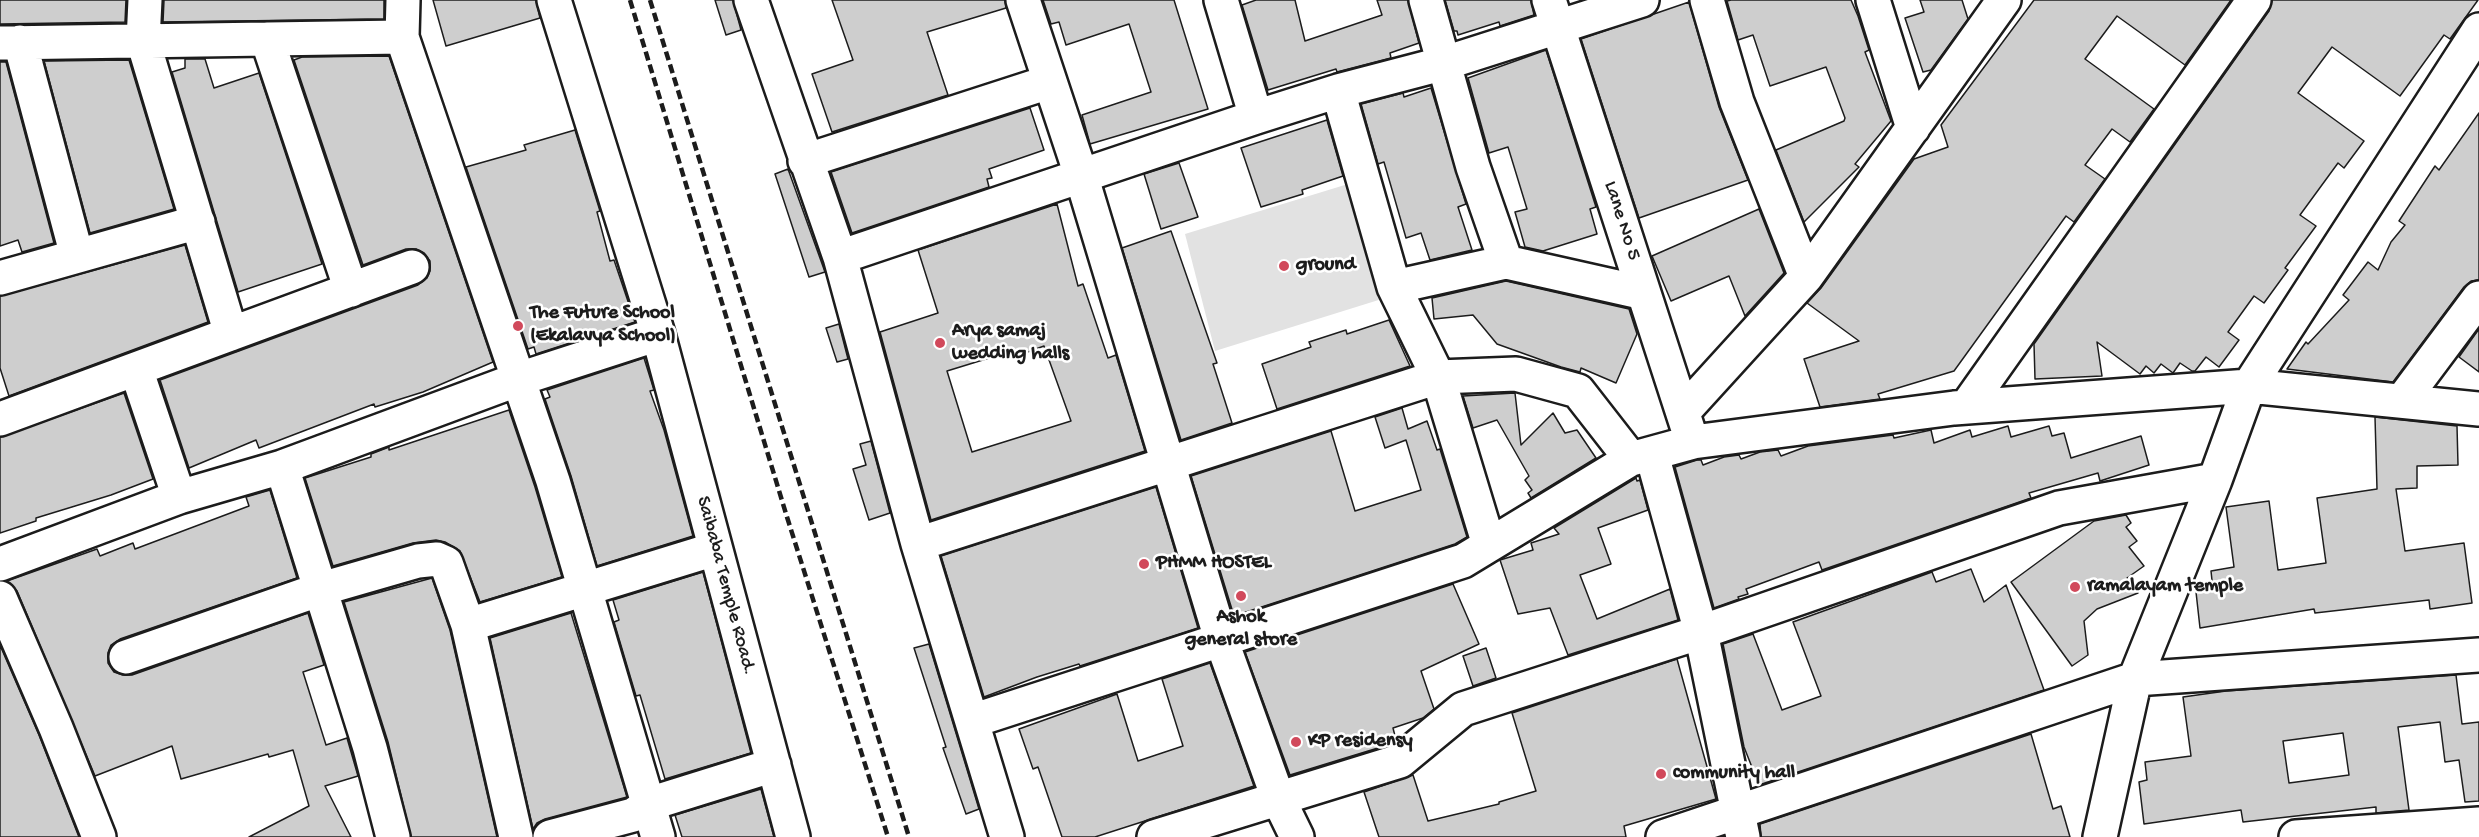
<!DOCTYPE html>
<style>
body{margin:0}
canvas{display:block;background:#fff}
</style>
<canvas width="2479" height="837"></canvas>
<script>
const context = document.querySelector('canvas').getContext('2d');
context.lineJoin = 'round';
function fill(path, color) {
  context.fillStyle = color;
  context.fill(path, 'evenodd');
}
function strokePath(path, color, width, dash) {
  context.strokeStyle = color;
  context.lineWidth = width;
  context.lineCap = dash ? 'butt' : 'round';
  context.setLineDash(dash || []);
  context.stroke(path);
}
function label(font, color, halo, rows, align = 'center') {
  context.font = font + ' "Gochi Hand",sans-serif';
  context.lineWidth = 5;
  context.setLineDash([]);
  context.textBaseline = 'middle';
  context.strokeStyle = halo;
  context.fillStyle = color;
  for (const [text, x, y, turn = 0] of rows) {
    context.save();
    context.translate(x, y);
    context.rotate((+turn || 0) * Math.PI / 180);
    context.textAlign = isNaN(turn) ? turn : align;
    if (halo) context.strokeText(text, 0, 0);
    context.fillText(text, 0, 0);
    context.restore();
  }
}
fill(new Path2D(`
 M1348,184l37,114 -170,53 -30,-117z`), '#e2e2e2');
const building = new Path2D(`
 M0,0h126l-1,22 -125,2z
 M164,0h220v19l-221,3z
 M433,0h103l4,18 -94,28z
 M715,0h18l8,30 -15,5z
 M832,0h173l1,8 -79,24 21,63 -116,37 -20,-58 41,-14z
 M1043,0h131l34,109 -118,35 -8,-29 69,-23 -22,-68 -63,21 -7,-23 -8,2z
 M1256,0h39l10,41 77,-26 -5,-15h31l11,43 -29,10 1,5 -54,14 -1,-3 -68,21 -26,-85z
 M1445,0h86l3,15 -34,11 -1,-4 -41,13 -1,-4h-3z
 M1731,0h120l7,16 11,34 -4,2 26,69 -36,43 4,3 -55,55 -28,-72 68,-29 1,-3 -19,-51 -56,19 -17,-51 -15,5 -11,-39z
 M1920,0h42l6,19 -37,51 -8,2 -18,-54 19,-6z
 M2034,0h197l-46,65 -68,-49 -32,43 69,50 -24,33 -18,-13 -27,36 20,14 -31,43 -8,-6 -112,155 -76,23 2,5 -60,8 -16,-48 55,-18 -52,-38 14,-15 93,-129 34,-12 -7,-22z
 M2272,0h206l-28,39 -6,-4 -44,61 -68,-49 -34,46 66,48 -20,27 -6,-5 -38,52 16,11 -31,42 3,2 -24,33 -10,-7 -26,36 11,8 -20,27 -13,-10 -11,14h-3l-12,-8 -7,10 -12,-9 -7,9 -8,-7 -6,8 -43,-32 5,34 -67,3 -1,-35 235,-333z
 M1689,2l30,105 29,73 -109,38 -58,-179z
 M1546,50l50,157 -6,2 7,25 -54,17 -18,-4 -10,-35 12,-3 -19,-62 -19,6 -21,-75z
 M389,56l104,306 -70,30 -48,15 -1,-3 -115,44 -3,-8 -67,28 -29,-88 258,-95 9,-7 3,-7v-10l-6,-8 -8,-4h-10l-43,16 -69,-205 8,-3z
 M185,59h20l9,29 45,-15 63,191 -84,28 -66,-220 13,-4z
 M129,60l45,149 -84,24 -46,-172z
 M0,62h6l48,181 -32,9 -4,-12 -18,6z
 M1431,88l35,116 -8,3 14,43 -42,10 -9,-27 -15,5 -22,-76 -6,2 -17,-60 42,-11 1,4z
 M1030,108l14,42 -55,19 3,9 -5,1 2,8 -137,46 -21,-61z
 M2479,113v167l-8,1 -7,6 -71,95 -106,-13 19,-27 2,2 41,-44 -6,-5 25,-33 10,8 13,-28 14,-17 -6,-4 36,-55 4,4z
 M1327,120l16,56 -41,14 1,4 -42,13 -20,-59z
 M575,130l25,81 -3,1 13,49 4,-1 21,62 -99,32 -2,-7 -6,2 -62,-182 60,-17 -2,-5z
 M1179,163l19,54 -37,12 -17,-55z
 M788,169l37,103 -16,5 -34,-103z
 M1057,204l21,82 5,-2 25,74 8,-3 29,96 -214,69 -51,-188 58,-19 -20,-63zM1044,346l27,75 -99,31 -25,-81 65,-20 2,6z
 M1759,209l25,64 -39,43 -16,-40 -58,25 -19,-45z
 M1171,231l46,132 -4,1 19,59 -51,17 -59,-192z
 M185,245l23,77 -199,74 -9,-28v-72z
 M1506,281l123,28 8,25 -21,49 -35,-15 -1,4 -19,-5 -64,-23 -24,-29 -39,4 -2,-21z
 M1389,320l21,46 -133,43 -15,-45 49,-17 -2,-5 37,-12 1,4z
 M839,324l9,35 -11,3 -11,-34z
 M2479,329v43l-20,-15z
 M644,358l10,32 -4,1 14,39 29,106 -96,30 -26,-90 -26,-77 5,-2 -3,-7z
 M124,393l29,86 -42,16 -75,23v3l-36,12v-96z
 M1515,393l6,52 32,-32 12,20 12,-3 19,28 -65,40 -3,-5 4,-3 -7,-10 4,-4 -32,-56 -24,8 -10,-32z
 M1402,408l6,21 19,-8 10,29 3,-1 27,88 -12,7 -221,72 -43,-140 140,-45 24,80 66,-21 -15,-50 -21,8 -10,-31z
 M509,410l26,77 27,90 -82,25 -20,-51 -15,-9 -9,-2 -23,3 -80,23 -28,-88 66,-21v-3l18,-7v3z
 M2375,417l82,9 1,39 -41,1v22l-21,1 9,62 59,-8 8,60 -42,6 -1,-9 -114,13 -1,-4 -114,19 -4,-36 17,-2 -2,-19 23,-4 -8,-60 43,-6 9,69 48,-7 -9,-65 60,-9z
 M2008,426l3,11 38,-11 3,10 12,-3 7,25 70,-22 8,29 -49,16 -2,-8 -69,20 2,5 -209,72 -3,-8 -73,27 2,5 -10,3 1,2 -25,9 -39,-141 22,-7h4l2,5 21,-8 15,-2 2,4 19,-7 18,-2 3,6 27,-10 85,-11 1,3 37,-8 3,13 36,-13 2,7z
 M871,441l19,72 -21,7 -16,-51 13,-4 -6,-21z
 M1636,478l1,3 3,-1 8,30 -50,18 13,36 -31,11 17,44 73,-30 8,31 -110,35 -18,-47 -32,6 -18,-54 33,-10 -2,-7 28,-9 -5,-6z
 M1156,487l42,141 -118,38 -1,-2 -42,13 -53,20 -43,-141z
 M270,490l27,88 -177,61 -9,6 -3,8v10l6,9 9,3h9l176,-62 16,52 -21,7 23,73 21,-7 11,38 -33,10 26,51h-102l60,-31 -16,-56 -24,7 -1,-3 -87,25 -9,-33 -77,30 -78,-185 -10,-10 90,-32 3,7 33,-13 2,6 114,-43 -3,-9z
 M2126,515l5,8 -5,4 11,14 -8,6 15,19 -17,12 11,15 -41,16 -13,12 4,34 -16,11 -61,-84 83,-61z
 M1971,569l13,33 22,-17 38,105 -285,95 -15,-38 -21,-103 30,-10 29,76 39,-14 -28,-74 139,-50 4,10z
 M703,572l48,181 -86,26 -25,-84 -4,1 -22,-74 5,-2 -6,-20z
 M432,578l18,52 47,207h-86l-23,-95 -44,-140z
 M1453,584l26,60 -58,27 13,38 -11,9 -30,10 3,12 -5,4 -101,31 -45,-123z
 M571,613l56,184 -82,22 -8,4 -4,6 -43,-191z
 M929,644l50,165 -13,5 -23,-66 3,-1 -32,-99z
 M0,645l39,90 40,102h-79z
 M1486,648l10,30 -23,8 -10,-30z
 M1677,659l39,140 -92,27 2,11h-247l-15,-45 49,-17 15,46 71,-17v-2l37,-11 -24,-78z
 M1210,663l44,123 -159,51h-33l-24,-70 -5,2 -14,-40 98,-35 21,67 45,-15 -21,-67z
 M2456,675l6,49 17,-2v79l-14,1 -6,-42 -14,2 -5,-40 -42,5 11,83 -33,3v-6l-133,15 -2,-12 -97,14 -5,-42 8,-2 -2,-18 46,-6 -8,-59 43,-6zM2343,733l6,42 -60,8 -6,-42z
 M2031,734l22,75 8,-3 9,31h-309l-1,-13z
 M761,789l13,48h-92l-7,-22z`);
fill(building, '#cecece');
strokePath(building, '#1c1c1c', 1.5);
const minor = new Path2D(`
 M145,0l-2,41 88,293
 M403,0l-1,37 151,444 105,356
 M554,0l104,334 135,503
 M751,0l89,257 416,-140 82,-26 107,-28 197,-63
 M1023,0l58,175 140,464 57,159 19,39
 M1221,0l35,117
 M1549,0l139,429
 M1707,0l30,102 69,175
 M1873,0l40,128
 M267,39l84,251
 M20,42l57,214
 M0,43l402,-6
 M805,161l244,-79
 M840,257l78,287 89,293
 M1506,262l138,31
 M0,278l198,-56
 M1394,287l112,-25 -33,-95 -47,-167
 M136,369l43,128
 M2402,401l77,-103
 M1967,406l287,-406
 M1683,412l123,-135 198,-277
 M0,419l412,-152
 M1652,455l49,177 42,205
 M282,467l88,281 23,89
 M918,544l520,-167 -44,-90 -56,-196
 M1489,545l-51,-168 78,-3 62,17 53,68
 M0,564l179,-67 103,-30 237,-88 139,-45
 M0,598l56,130 43,109
 M468,625l247,-76
 M126,657l195,-68 97,-28 19,-2 9,4 22,62 48,212
 M972,721l491,-160 168,-102 62,-17 261,-34 295,-22 230,23
 M550,837l83,-22 16,-11 125,-39
 M1154,837l246,-76 63,-52 238,-77 358,-124 156,-28
 M1663,837l472,-158 344,-24
 M2100,837l35,-158 80,-199 34,-94 230,-356
 M2296,837l183,-13`);
strokePath(minor, '#1c1c1c', 38);
strokePath(minor, '#fff', 33);
strokePath(new Path2D(`
 M630,0l157,517 101,320
 M650,0l259,837`), '#1c1c1c', 4.5, [9, 4.5]);
for (const [x, y, r, color] of [
 [1284,266,6,"#d1495b"],
 [518,326,6,"#d1495b"],
 [940,343,6,"#d1495b"],
 [1144,564,6,"#d1495b"],
 [2075,587,6,"#d1495b"],
 [1241,596,6,"#d1495b"],
 [1296,742,6,"#d1495b"],
 [1661,774,6,"#d1495b"]
]) {
  const dot = new Path2D();
  dot.arc(x, y, r, 0, 2 * Math.PI);
  context.fillStyle = color;
  context.fill(dot);
  strokePath(dot, '#fff', 2);
}
label('20px', '#1c1c1c', '#fff', [
 ["Lane No 5",1621,221,72],
 ["Saibaba Temple Road.",725,586,75]
]);
label('bold 20px', '#1c1c1c', '#fff', [
 ["ground",1296,266],
 ["The Future School",530,314],
 ["(Ekalavya School)",530,337],
 ["Arya samaj",952,332],
 ["wedding halls",952,355],
 ["PHMM HOSTEL",1156,564],
 ["ramalayam temple",2087,587],
 ["Ashok",1241,618,"center"],
 ["general store",1241,641,"center"],
 ["KP residensy",1308,742],
 ["community hall",1673,774]
], 'left');
</script>
